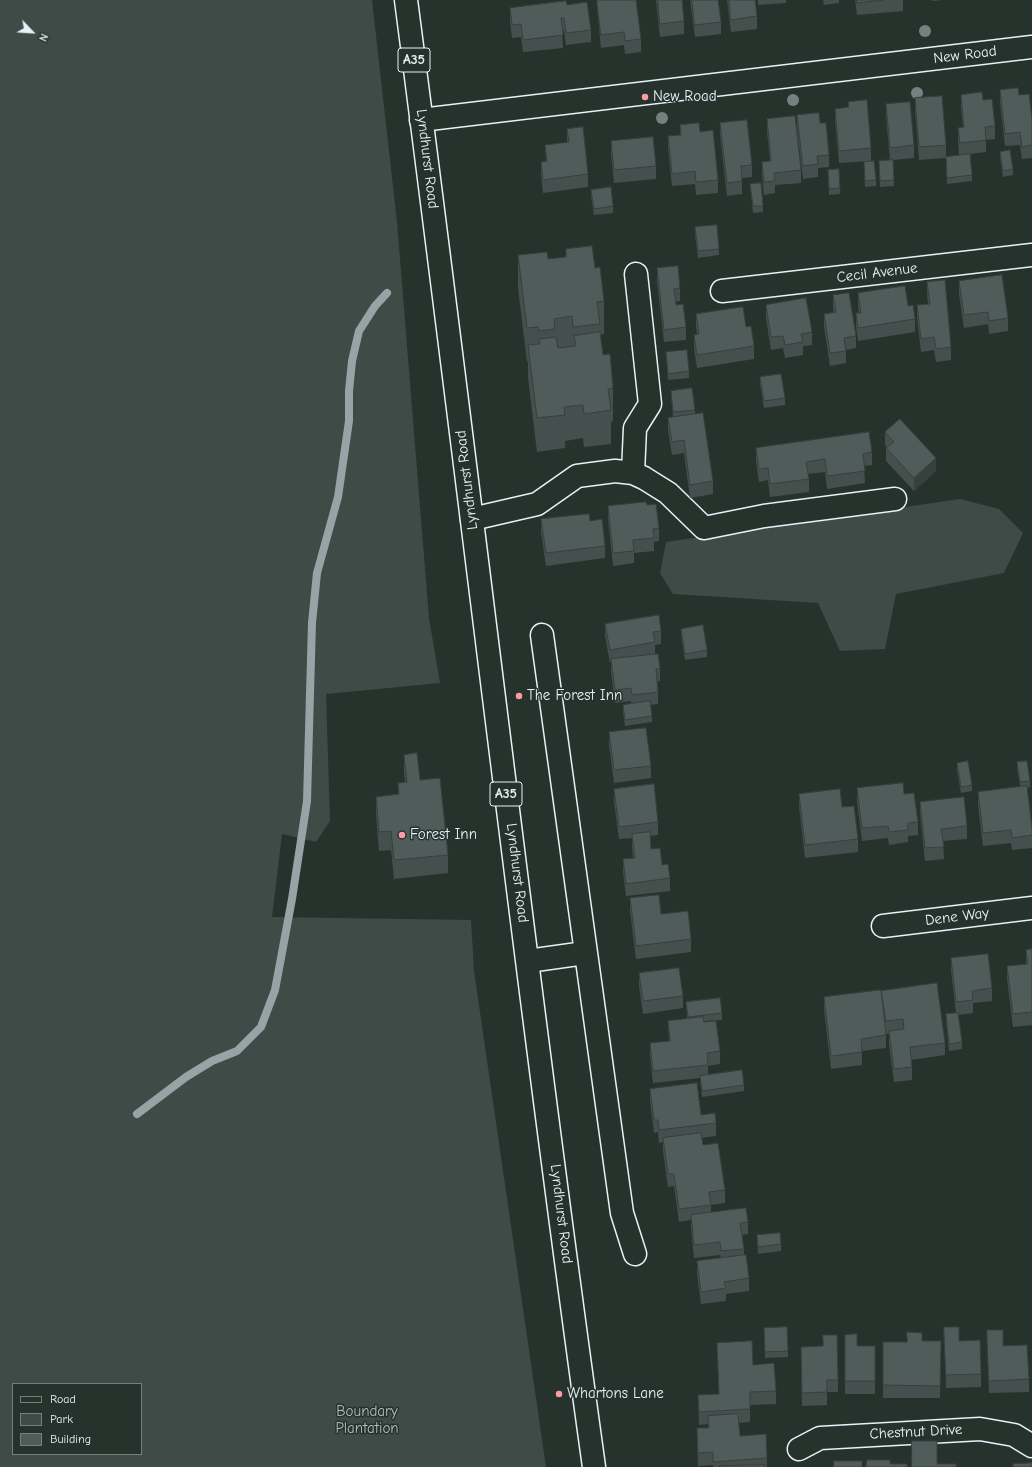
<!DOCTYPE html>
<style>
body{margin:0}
#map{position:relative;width:1032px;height:1467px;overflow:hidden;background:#26332d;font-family:"Comic Neue",sans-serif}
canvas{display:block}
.legend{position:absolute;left:12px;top:1383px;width:130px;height:72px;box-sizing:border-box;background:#26332d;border:1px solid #747f7e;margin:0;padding:5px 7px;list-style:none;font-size:12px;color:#e8f1f8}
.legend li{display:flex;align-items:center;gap:8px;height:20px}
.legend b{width:20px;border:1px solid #747f7e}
.north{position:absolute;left:12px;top:12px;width:40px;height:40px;-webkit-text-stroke:3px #26332d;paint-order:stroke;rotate:115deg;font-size:11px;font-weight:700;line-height:16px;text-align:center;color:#e8f1f8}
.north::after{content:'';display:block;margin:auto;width:14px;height:18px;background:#e8f1f8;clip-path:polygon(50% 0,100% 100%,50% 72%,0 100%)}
</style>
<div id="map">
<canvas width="1032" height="1467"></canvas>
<ul class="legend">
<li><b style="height:5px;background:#26332d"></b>Road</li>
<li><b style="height:11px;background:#3e4b47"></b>Park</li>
<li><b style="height:11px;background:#505c59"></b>Building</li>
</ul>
<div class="north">N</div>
</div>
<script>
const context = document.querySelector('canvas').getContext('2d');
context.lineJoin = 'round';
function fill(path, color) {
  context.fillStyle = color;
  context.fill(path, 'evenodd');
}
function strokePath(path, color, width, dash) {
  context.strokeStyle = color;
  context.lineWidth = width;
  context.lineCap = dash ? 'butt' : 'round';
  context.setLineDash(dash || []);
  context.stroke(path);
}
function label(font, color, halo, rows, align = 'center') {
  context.font = font + ' "Comic Neue",sans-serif';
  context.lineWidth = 3;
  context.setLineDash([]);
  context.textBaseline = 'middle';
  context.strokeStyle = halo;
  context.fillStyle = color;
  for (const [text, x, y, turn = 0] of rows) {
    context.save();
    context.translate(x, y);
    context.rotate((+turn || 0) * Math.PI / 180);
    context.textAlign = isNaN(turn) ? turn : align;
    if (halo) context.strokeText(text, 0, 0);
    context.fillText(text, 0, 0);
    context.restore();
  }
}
fill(new Path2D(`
 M0,0h372l25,222 32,396 11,65 -114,11 4,127 -14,21 -34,-8 -10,83 199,3 3,51 72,496h-546zM13,1384h128v70h-128z
 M960,499l39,10 24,24 -19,40 -108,21 -11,55 -45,2 -22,-48 -145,-9 -13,-21 6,-31z`), '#3e4b47');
strokePath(new Path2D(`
 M137,1114l49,-37 26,-16 25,-10 24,-24 14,-37 17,-91 15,-98 5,-178 5,-50 21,-76 11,-76v-30l3,-30 7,-30 16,-25 12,-13`), '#98a3a5', 8);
const minor = new Path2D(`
 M421,120l611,-73
 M722,291l310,-36
 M633,473l2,-45 15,-24 -14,-130
 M472,519l65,-15 40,-28 38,-5 18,2 11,5 24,15 36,35 60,-12 131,-17
 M542,635l80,578 13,41
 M883,926l149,-18
 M528,961l57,-8
 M799,1449l21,-11 160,-9 34,6 18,11`);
const major = new Path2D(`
 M406,0c64,489 120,979 188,1467`);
strokePath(minor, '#e8f1f8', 25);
strokePath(major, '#e8f1f8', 25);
strokePath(minor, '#26332d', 22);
strokePath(major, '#26332d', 22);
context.fillStyle = '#758080';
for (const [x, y] of [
 [925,31],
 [917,93],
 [793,100],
 [662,118]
]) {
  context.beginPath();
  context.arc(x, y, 6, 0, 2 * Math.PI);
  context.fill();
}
fill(new Path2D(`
 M597,0h39l5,39v13l-16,2 -1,-9 -23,3 -4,-40z
 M656,0h26l2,21v13l-24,3z
 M690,0h28l3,22v12l-26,3z
 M727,0h28l2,16v13l-26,3z
 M758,0h28v3l-28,2z
 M823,0h16v3l-15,2z
 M855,0h48v11l-46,4z
 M932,0h12l-12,1z
 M567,5l24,25v12l-25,3 -2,-14h-2l1,17 -40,4 -2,-15 -9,1 -2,-17v-13z
 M1000,90l19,5 13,24v39l-10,1 -2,-14 -15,1 -5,-43z
 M961,95l22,5 12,26v13l-9,1v12l-16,2 2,21v6l-25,3 -1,-26 -27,2 -4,-49v-13l31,47v12l13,-2 -1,-15v-12l5,-1 -2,-19z
 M848,102l23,46v13l-32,2 -4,-42v-12l13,-2z
 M886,104l28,41v13l-21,2 1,26 -14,1 -1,-26 11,-1 -4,-43z
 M797,115l23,8 9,32v12l-11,1v9l-15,2 -6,-51z
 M767,119l34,51v13l-26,2v8l-11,2 -2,-20v-13l8,-1 -3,-30z
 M720,123l32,42v12l-10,1v16l-15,2 -7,-61z
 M680,125l38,55v13l-22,2 -1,-11 -23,2 -4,-37v-13l12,-1z
 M567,129l21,45v13l-45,6 -2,-18v-13l5,-1 -1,-16 22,-2z
 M611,141l45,25v13l-42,4 -3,-29z
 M1000,152l13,17v6l-10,2 -3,-19z
 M864,162l12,18v6l-11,1z
 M828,170l12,18v6l-11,1z
 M750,184l13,22v6l-10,1z
 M591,190l22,16v7l-19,2 -3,-19z
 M695,227l24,22v6l-21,3 -3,-24z
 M566,249l29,19 9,33v33l-4,1 3,20 10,33v33l-2,1v22l-27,3 -1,-9 -18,3v7l-28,4 -9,-74v-17l-1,1 -9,-74v-33l30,4 18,-2z
 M657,268l23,20v13l-5,1 1,3 10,22v13l-22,2 -7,-61z
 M959,281l49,37v13l-19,3 -1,-10 -24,4 -5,-34z
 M927,282l24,65v13l-15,2 -2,-12 -13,2 -4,-34v-13l11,-1 -1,-10z
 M858,293l50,13 7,13v13l-57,9 -2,-15v-13h3l-1,-8z
 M833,295l23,41v12l-10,2v13l-16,3 -6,-39v-13l10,-1 -1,-5z
 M766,305l46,27v13l-9,1v9l-18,3 -2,-10 -12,2 -5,-32z
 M696,314l50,13 8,19v13l-57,9 -3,-20v-13l3,-1 -1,-7z
 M666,352l23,19v7l-21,2z
 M760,377l25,21v7l-21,3 -4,-24z
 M671,391l24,19v4l18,67v13l-23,4 -6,-45 -12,2 -4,-25v-12l5,-1z
 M885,432l51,39 -22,20 -28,-30v-13h1l-2,-3z
 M756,448l116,4v13l-8,1 1,17 -38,6 -2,-17 -17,2 1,5v13l-39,5 -2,-17 -9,2 -3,-21z
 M647,505l12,23v13l-5,1v9l-20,2v10l-21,3 -5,-47v-13z
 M541,519l49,2 15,25v12l-59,8 -5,-34z
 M605,624l56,7v13l-6,1v9l5,14v13h-3l1,11v12l-8,1 2,11v6l-27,4 -2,-15v-6l8,-1v-3l-16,2 -4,-31v-10l-1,1 -5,-27z
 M681,629l26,21v7l-22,3 -4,-25z
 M609,732l42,34v12l-37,5 -5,-38z
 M404,755l16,25 28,75v18l-54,6 -3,-29 -12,1 -3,-36v-18l22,-2v-12l7,-1 -1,-9z
 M1017,762l13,19v6l-3,1 5,40v20l-20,2 -1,-7 -28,3 -5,-41v-13l42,-6 -3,-18z
 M957,763l15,22v6l-11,2 -4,-23z
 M857,788l47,6 14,28v13l-10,1v6l-19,3 -1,-7 -26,3 -5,-40z
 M614,789l44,33v13l-8,1 1,13 11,16 8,13v13l-44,5 -3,-24v-13l10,-1 -1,-11v-9l-13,1 -5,-37z
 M799,794l43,13 16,32v13l-53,6 -6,-52z
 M920,802l47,24v13l-24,2 1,18 -19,2 -5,-47z
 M630,898l61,41v13l-55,7 -6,-48z
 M1032,949v76l-19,2 -6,-48v-13l19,-2v-14z
 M951,958l41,30v13l-19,2v10l-15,2 4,27v7l-13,2 -3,-30v-7l10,-1 -5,-42z
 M639,973l44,23v12l-40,6 -4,-28z
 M881,991l64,52v12l-34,5 1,7v13l-18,2 -5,-38v-10h-3v14l-24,3v14l-31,4 -7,-59v-13l57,1z
 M686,1002l36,11v7l-18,1 16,30v13l-12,2v9l36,10v6l-42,6 -2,-19 -47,5 -3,-27v-13l19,-2 -1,-20 19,-2z
 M650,1089l66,34v13l-14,2 1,7 22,45v13l-14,2v7l37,10v12l-6,1 2,14v6l5,23v13l-23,3v7l-25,3 -4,-30v-13l24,-3 -1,-3 -26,3 -3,-30v-8l-12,2 -5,-36 -6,1 -5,-36v-9l-4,1 -1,-11 -4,1 -4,-32z
 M757,1235l24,9v7l-23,3z
 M944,1327l15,14 22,33v13l-35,1z
 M764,1328l24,23v6l-23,1z
 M987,1330l16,16 26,33v13l-40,1z
 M845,1335l12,11h18v48h-30z
 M922,1341l19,1 -1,56h-57v-56h24z
 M717,1343l36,22 23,26v13l-26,1v17l-11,1 1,13 27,22v9h-54v-2l-15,1 -1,-25v-13h11v-4l-9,1 -1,-30 21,-1z
 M801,1347l37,33v12h-11v13l-25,1z`), '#454f4d');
fill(new Path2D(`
 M936,458v13l-22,20v-13z`), '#38403e');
const building = new Path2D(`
 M597,0h39l5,39 -16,2 -1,-9 -23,3z
 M658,0h24l2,21 -24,3z
 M692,0h26l3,22 -26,3z
 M729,0h26l2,16 -26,4z
 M857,0h26l-26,3z
 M566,1l1,4 20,-3 4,28 -25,3 -2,-15h-3l2,17 -40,5 -2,-16 -9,1 -2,-17z
 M1018,88l1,7 10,-1 3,25v26l-10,2 -2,-15 -15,2 -5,-44z
 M982,92l1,8 9,-1 3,27 -10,1 1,13 -26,3 -2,-15 6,-1 -3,-32z
 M942,96l4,49 -27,2 -4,-49z
 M867,100l4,48 -32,3 -4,-42 14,-2 -1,-5z
 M910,102l4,43 -24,3 -4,-44z
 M819,113l1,10h6l3,32 -12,1 1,8 -15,2 -6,-51z
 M795,116l6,54 -27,3 1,8 -11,1 -2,-20 9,-1 -4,-42z
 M747,120l5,45 -11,1 1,15 -15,2 -7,-60z
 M699,123l1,9 13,-2 5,50 -22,2 -1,-11 -23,3 -4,-38 13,-1 -1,-10z
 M583,127l5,47 -45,6 -2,-18 6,-1 -2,-16 24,-3 -2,-13z
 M653,137l3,29 -42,4 -3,-29z
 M1010,150l3,19 -10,2 -3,-19z
 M970,154l2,21 -25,3 -1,-21z
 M893,160l1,20 -14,1 -1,-20z
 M874,161l2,19 -11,1 -1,-19z
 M839,169l1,19 -11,1 -1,-19z
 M761,183l2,23h-10l-3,-22z
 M611,187l2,19 -19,3 -3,-19z
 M717,225l2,24 -21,2 -3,-24z
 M592,246l3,22 5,-1 4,34 -7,1 3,22 -27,3 -1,-11 -18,3 1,10 -16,2 -1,-4 -11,1 -9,-73 29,-3 1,7 18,-2v-8z
 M678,266l2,22 -6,1 2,16 7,-1 3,23 -22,3 -7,-62z
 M1002,275l6,43 -19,3 -1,-9 -24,3 -5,-34z
 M945,280l6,67 -15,2 -2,-12 -13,2 -4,-34 13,-1 -3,-22z
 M905,286l3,20 5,-1 2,14 -57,9 -2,-15h5l-3,-20z
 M849,293l7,43 -12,2 2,13 -16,2 -6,-39 12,-2 -3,-17z
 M806,298l6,34 -11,2 2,8 -18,3 -2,-9 -12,1 -5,-32z
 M743,307l3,20 5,-1 3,20 -57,9 -3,-20 5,-1 -3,-20z
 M600,332l3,23 7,-1 3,34 -5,1 3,21 -27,4 -1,-9 -19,2 1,8 -28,3 -9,-73 12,-1 -1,-5 17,-2 2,11 18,-2 -2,-10z
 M687,350l2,21 -21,3 -2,-22z
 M781,374l4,24 -21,3 -4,-24z
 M692,388l3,22 -22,2 -2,-21z
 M703,413l10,68 -23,4 -6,-45 -12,2 -4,-24z
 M900,419l36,39 -22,20 -28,-30 8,-6 -9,-10z
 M869,432l3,20 -9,2 2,17 -38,5 -2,-17 -19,3 3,17 -39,5 -2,-16 -9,1 -3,-21z
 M646,502l1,3 9,-1 3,24 -6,1 1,9 -21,2 1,11 -21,2 -5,-47z
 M589,514l1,7 12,-2 3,27 -59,7 -5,-34z
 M659,615l2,16 -8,1 2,10 -45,8 -5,-26z
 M703,625l4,25 -22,4 -4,-25z
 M658,654l2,14 -4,1 2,23 -26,3 -1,-7 -16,2 -4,-31z
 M650,701l2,15 -27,4 -2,-15z
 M646,728l5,38 -37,4 -5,-38z
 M417,753l3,27 20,-2 8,77 -54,5 -3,-29 -12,1 -3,-35 23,-3 -1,-11 9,-1 -3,-27z
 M968,761l4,24 -11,2 -4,-24z
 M1027,761l3,20 -10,1 -3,-20z
 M903,783l1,11 10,-1 4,29 -10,1v7l-19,2 -1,-6 -26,2 -5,-40z
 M654,784l4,38 -39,5 -5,-38z
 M1027,786l5,42v7l-20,3 -1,-8 -28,3 -5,-41z
 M840,789l2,18 12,-1 4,33 -53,6 -6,-51z
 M964,797l3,29 -26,3 3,18 -19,1 -5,-46z
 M650,832l1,17 9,-1 2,17 6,-1 2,14 -44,6 -3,-25 12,-1 -3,-24z
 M659,895l2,19 27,-3 3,28 -55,7 -6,-48z
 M1032,949v63l-19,2 -6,-48 21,-2 -2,-14z
 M988,954l4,34 -20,3 1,9 -17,2 -5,-44z
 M679,968l4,28 -40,5 -4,-28z
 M937,983l8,60 -35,4 2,20 -18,2 -5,-38 15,-2 -1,-10 -17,2 -5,-30z
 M881,990l5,45 -25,4 1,13 -31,4 -7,-59z
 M720,998l2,15 -34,4 -2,-15z
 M958,1013l4,29 -13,2 -3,-30z
 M703,1017l1,5 12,-1 4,30 -13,2 1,12 -55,6 -3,-28 20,-2 -2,-20z
 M742,1070l2,15 -42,6 -2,-15z
 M697,1083l4,32 14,-2 1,10 -57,7 -1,-10h-4l-4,-31z
 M701,1133l2,12 15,-2 7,47 -16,2 2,13 -32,4 -5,-35h-6l-5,-36z
 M746,1208l2,14 -8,1 4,26 -23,2 -1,-9 -26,3 -3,-30z
 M780,1233l1,11 -23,3 -1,-12z
 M746,1255l3,23 -25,4 2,6 -25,4 -4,-31z
 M787,1327l1,24 -23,1 -1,-24z
 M944,1327h15v14l21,-1 1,34 -35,1z
 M987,1330h16v16l24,-1 2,34 -40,2z
 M907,1332l15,1v8h19l-1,45 -57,-1v-43h24z
 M857,1334v12h18v35h-30v-46z
 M823,1335h14l1,45h-11v12l-25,1 -1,-46 22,-1z
 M752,1341l1,24 21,-2 2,28 -26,1v17l-51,3 -1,-17 21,-1 -2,-51z
 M738,1414l2,22 26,-2 1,24 -54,4v-10l-15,1 -1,-25h12l-1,-12z
 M912,1441h25v23h19v3h-44z
 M867,1460h23v4h17v3h-41z
 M834,1461h28v6h-28z
 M1032,1463v4h-19v-3z
 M765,1465v2h-46v-1z`);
fill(building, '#505c59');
strokePath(building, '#38403e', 1);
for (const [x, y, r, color] of [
 [645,97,4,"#ff9aa2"],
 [519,696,4,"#ff9aa2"],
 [402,835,4,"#ff9aa2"],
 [559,1394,4,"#ff9aa2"]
]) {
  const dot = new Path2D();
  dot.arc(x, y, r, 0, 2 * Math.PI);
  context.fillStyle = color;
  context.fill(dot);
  strokePath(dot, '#26332d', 1.5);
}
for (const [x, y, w] of [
 [414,60,32],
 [506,794,32]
]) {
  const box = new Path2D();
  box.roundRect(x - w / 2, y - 12, w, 24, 3);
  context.fillStyle = '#26332d';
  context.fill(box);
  strokePath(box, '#e8f1f8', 1);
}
label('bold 14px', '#e8f1f8', null, [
 ["A35",414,60],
 ["A35",506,794]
]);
label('15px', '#e8f1f8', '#26332d', [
 ["New Road",965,55,-7],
 ["Lyndhurst Road",427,159,83],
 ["Cecil Avenue",877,273,-7],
 ["Lyndhurst Road",467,480,-97],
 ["Lyndhurst Road",517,873,83],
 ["Dene Way",957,917,-7],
 ["Lyndhurst Road",561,1214,83],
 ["Chestnut Drive",916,1432,-3]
]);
label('15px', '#e8f1f8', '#26332d', [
 ["New Road",653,97],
 ["The Forest Inn",527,696],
 ["Forest Inn",410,835],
 ["Whartons Lane",567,1394]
], 'left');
label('15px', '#b5bfc3', '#26332d', [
 ["Boundary",367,1412],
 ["Plantation",367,1429]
]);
</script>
